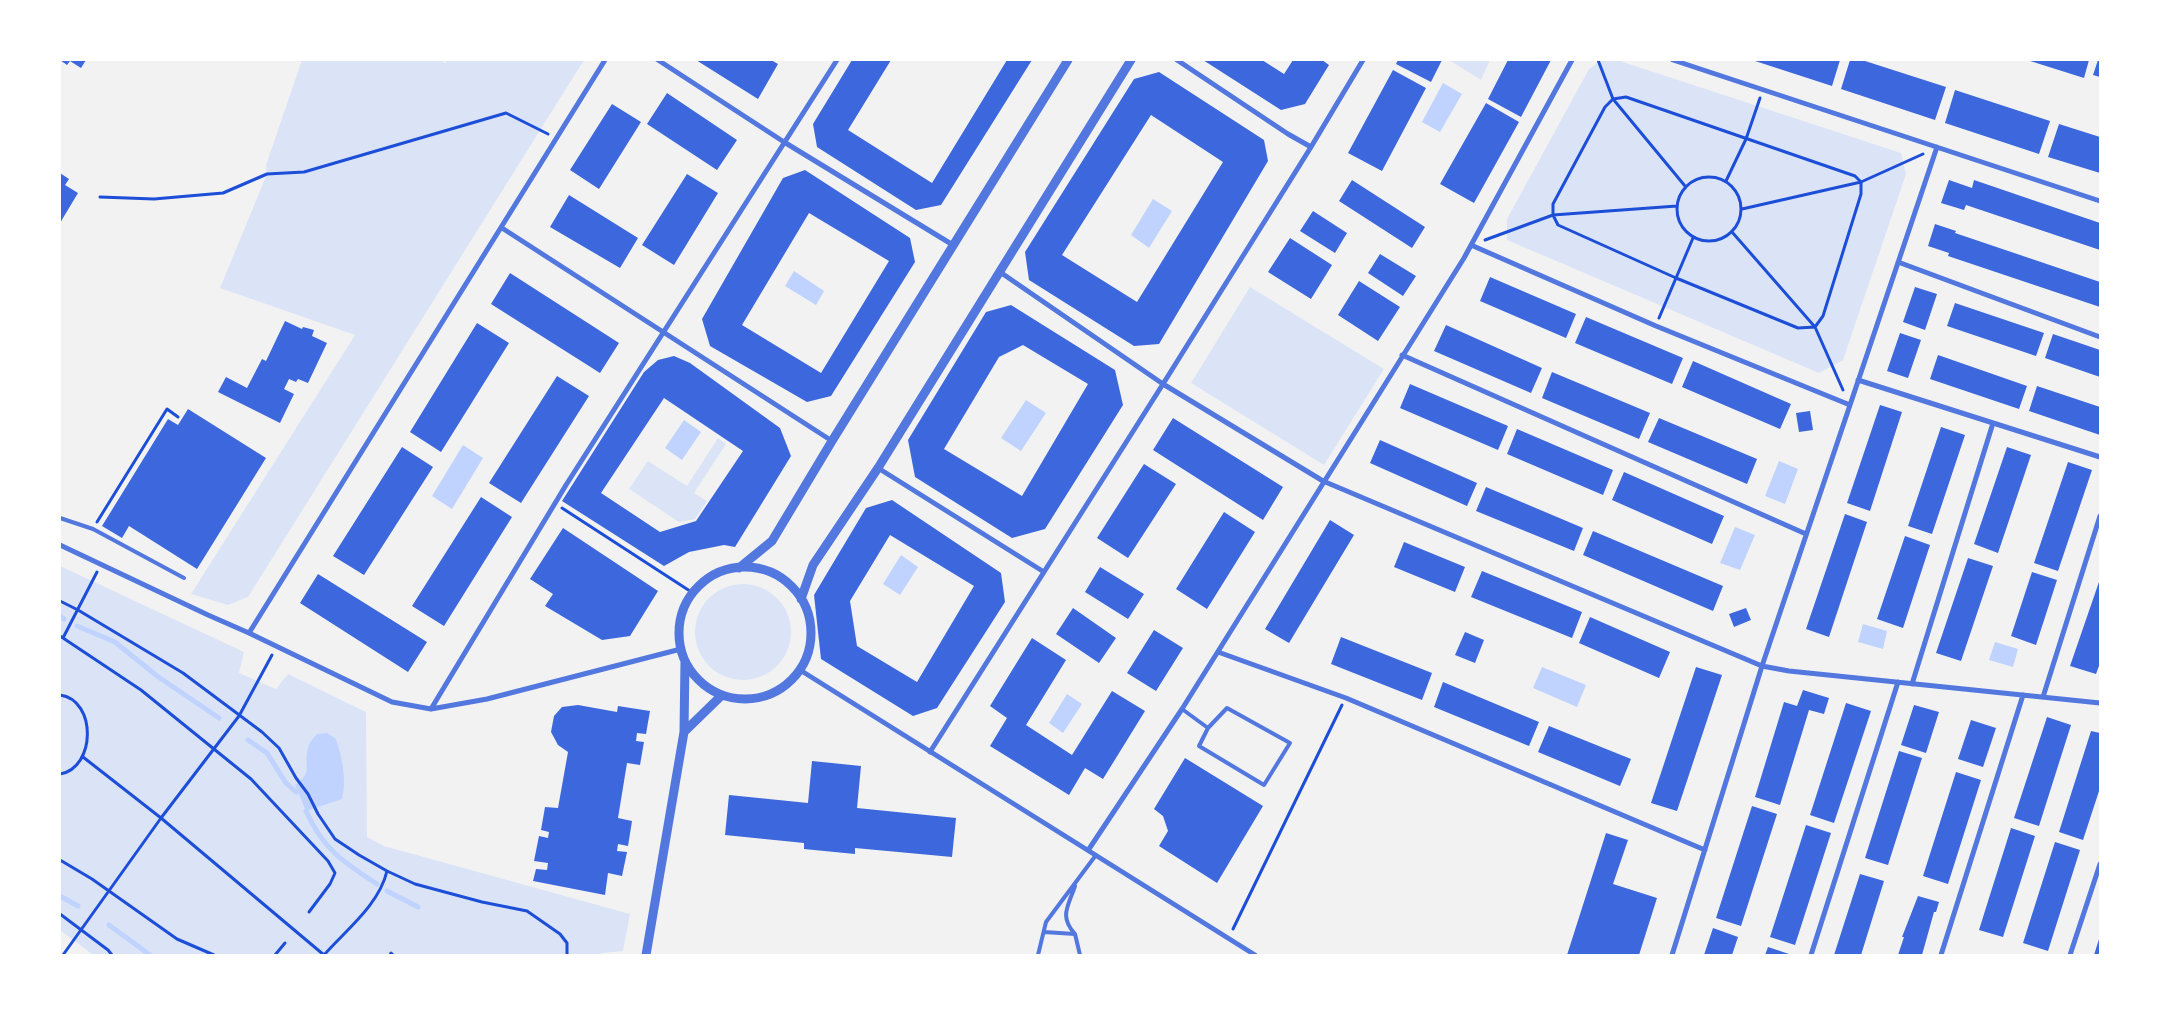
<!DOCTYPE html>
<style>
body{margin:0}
#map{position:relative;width:2160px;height:1015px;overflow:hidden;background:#f2f2f2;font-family:Ubuntu,sans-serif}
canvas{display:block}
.frame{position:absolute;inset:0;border:61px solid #fff;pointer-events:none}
</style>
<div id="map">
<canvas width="2160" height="1015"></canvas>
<div class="frame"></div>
</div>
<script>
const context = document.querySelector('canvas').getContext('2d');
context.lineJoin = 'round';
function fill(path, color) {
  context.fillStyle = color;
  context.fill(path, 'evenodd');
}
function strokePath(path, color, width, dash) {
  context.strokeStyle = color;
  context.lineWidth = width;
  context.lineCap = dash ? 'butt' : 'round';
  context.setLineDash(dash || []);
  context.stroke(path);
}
fill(new Path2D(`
 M302,60h138l5,3 2,-3h137l-336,537 -20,8 -37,-11 164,-259 -135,-47 47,-114 -1,-9z
 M1449,60h41l-9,20z
 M1602,60h15l284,93 5,21 -63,186 -24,13 -312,-133v-21l82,-150z
 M1250,287l134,82 -60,96 -133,-82z
 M718,438l8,6 -32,49 13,8 -12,18 -16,3 -50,-33 19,-28 39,25z
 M60,566l184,86 -5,21 37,16 12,-15 78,38 1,125 17,9 246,68 -7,37 -21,2 -1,2h-508l-33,-25z
 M695 632a48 48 0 1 1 96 0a48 48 0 1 1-96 0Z`), '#dbe4f7');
fill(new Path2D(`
 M1443,83l19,11 -22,38 -18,-10z
 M1153,199l19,12 -23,37 -18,-13z
 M794,271l30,20 -8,14 -31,-19z
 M1026,400l20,13 -25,38 -20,-13z
 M684,420l17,12 -19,28 -17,-12z
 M463,445l20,13 -31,51 -20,-13z
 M1779,461l19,8 -13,35 -20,-8z
 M1735,527l20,8 -15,35 -20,-7z
 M901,555l17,12 -18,28 -17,-11z
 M1863,624l24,7 -4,18 -25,-7z
 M1995,642l23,7 -5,18 -24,-7z
 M1542,667l44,18 -9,22 -44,-19z
 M1067,694l15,10 -19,29 -14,-10z
 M327,733l9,6c6,18 11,41 6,60l-36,12 -11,-26c19,-13 8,-19 13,-37 1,-6 6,-10 9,-14z`), '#bfd3fe');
strokePath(new Path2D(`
 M60,616l4,3
 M77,626l38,16 42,34 62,42
 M248,740l19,13 19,30 10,9
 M306,811c17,38 37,51 71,73
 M387,891l31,16
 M60,896l18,10
 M109,925l41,30`), '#bfd3fe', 5);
fill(new Path2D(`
 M60,60h26l-5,8 -11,-7 -3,4z
 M696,60h75l7,4 -20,35z
 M852,60h39l-43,70 84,53 75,-123h25l-91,145 -25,5 -99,-63 -4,-23z
 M1203,60h59l22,14 9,-14h29l7,5 -24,39 -24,6z
 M1398,60h44l-11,22 -35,-18z
 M1508,60h43l-30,57 -33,-18z
 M1752,60h88l-8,26z
 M1850,60h12l84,27 -11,33 -94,-31z
 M2027,60h62l-5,18z
 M2098,60h2v17l-7,-2z
 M1393,70l33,18 -44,83 -34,-18z
 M1159,72l105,68 4,21 -109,183 -25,2 -105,-66 -4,-28 109,-173zM1151,115l72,47 -86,140 -75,-47z
 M1955,90l95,31 -11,33 -94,-31z
 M667,93l70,47 -20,30 -70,-46z
 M1486,103l33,19 -45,81 -34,-19z
 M612,104l29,18 -42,67 -29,-19z
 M2059,124l41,13v36l-52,-16z
 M805,170l105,68 5,24 -84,134 -24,6 -97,-56 -8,-27 81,-141zM809,213l80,48 -68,112 -79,-48z
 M60,173l9,6 -4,6 13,8 -18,30z
 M687,174l31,19 -44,72 -32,-20z
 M1352,180l73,47 -13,21 -73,-47z
 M1949,180l23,8 2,-8 126,43v27l-134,-45 -2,5 -23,-7z
 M569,195l69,43 -18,30 -70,-41z
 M1313,211l34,22 -12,20 -35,-22z
 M1935,224l21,7 -1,2 145,49v25l-152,-51 1,-3 -21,-7z
 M1290,238l42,27 -21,34 -43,-27z
 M1380,254l36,22 -13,20 -35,-23z
 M510,273l109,70 -19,30 -109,-69z
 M1490,277l86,37 -10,24 -86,-37z
 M1359,281l41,26 -22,34 -40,-26z
 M1915,287l22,7 -12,36 -22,-8z
 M1955,303l89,30 -8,23 -89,-30z
 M1011,305l104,65 8,35 -78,124 -33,9 -97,-61 -7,-37 78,-128zM1023,345l65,39 -66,112 -78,-47 55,-92z
 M1586,317l97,41 -11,26 -97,-41z
 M285,321l17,8 1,-2 11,3 -2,6 15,7 -19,40 -10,-4 -2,3 -7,-3 -5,10 10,5 -14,29 -62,-31 8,-15 21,11 15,-29 4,2z
 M477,323l32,20 -68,109 -31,-20z
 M1446,325l96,43 -11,25 -97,-42z
 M1900,333l21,7 -13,38 -21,-7z
 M2053,334l47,16v27l-55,-19z
 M1938,355l89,31 -8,23 -89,-30z
 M674,356l16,7 90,65 11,28 -56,91 -11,-2 -35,7 -25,14 -102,-65 82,-129 14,-12zM664,398l79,53 -47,70 -36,11 -59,-39z
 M1693,361l98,43 -11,25 -98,-42z
 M1552,372l98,41 -11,26 -97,-41z
 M557,376l32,20 -68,107 -32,-20z
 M1410,384l98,42 -10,24 -98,-42z
 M2037,386l63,21v28l-71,-24z
 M1880,405l22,7 -32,99 -23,-8z
 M188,409l78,49 -69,111 -68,-43 -7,12 -20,-12 66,-107 10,6z
 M1810,411l3,19 -14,2 -3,-19z
 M1173,418l110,69 -20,33 -110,-70z
 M1659,418l98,41 -10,25 -99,-42z
 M1941,427l24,8 -33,99 -24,-8z
 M1517,429l96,41 -10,25 -96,-41z
 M1380,440l97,43 -10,23 -97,-43z
 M402,447l31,20 -69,108 -31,-19z
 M2007,447l24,8 -33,98 -24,-9z
 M2068,462l24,8 -34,101 -24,-8z
 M1144,464l32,20 -48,74 -31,-20z
 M1624,472l100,44 -12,28 -100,-44z
 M1486,487l97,41 -9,23 -98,-40z
 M481,497l31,20 -68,109 -32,-20z
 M892,500l109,73 4,29 -68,106 -24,8 -92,-57 -7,-64 52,-87zM890,535l84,51 -57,96 -60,-36 -7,-45z
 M1224,512l31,20 -48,77 -31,-20z
 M1845,514l22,8 -38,115 -23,-8z
 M1330,520l24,15 -65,108 -24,-14z
 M563,528l95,63 -28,45 -28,4 -57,-34 8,-12 -23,-15z
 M1593,531l130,55 -10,25 -130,-56z
 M1905,536l25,9 -27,83 -26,-9z
 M1404,542l61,25 -10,25 -61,-25z
 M1968,558l25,8 -32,95 -25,-8z
 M1100,567l44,27 -16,25 -43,-27z
 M1482,571l100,41 -10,26 -101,-41z
 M2032,572l25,8 -21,65 -25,-9z
 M318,574l109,68 -19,30 -108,-69z
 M2100,579v84l-4,11 -26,-8z
 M1073,608l43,30 -17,25 -43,-29z
 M1746,608l5,12 -17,7 -5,-13z
 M1590,617l80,35 -11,26 -80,-35z
 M1154,630l29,18 -27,43 -29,-18z
 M1465,632l19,8 -9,23 -20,-8z
 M1341,637l91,36 -10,27 -91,-36z
 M1032,638l34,22 -40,65 46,30 40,-64 33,20 -42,68 -18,-11 -16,27 -79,-49 17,-28 -17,-12z
 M1696,667l26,8 -45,136 -26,-8z
 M1443,682l96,40 -10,24 -95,-39z
 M1803,690l26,8 -5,16 -15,-4 -29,95 -25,-8 29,-95 13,4z
 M1846,703l25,8 -37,112 -24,-8z
 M578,705l39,7 1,-6 32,5 -4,23 -9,-1 -1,8 8,1 -4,23 -13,-2 -9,55 14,3 -4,25 -10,-2 -1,7 10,1 -5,24 -14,-3 -3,22 -72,-14 3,-12 11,1 1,-7 -14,-2 5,-25 9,2 1,-6 -8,-2 4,-23 13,1 10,-56 -10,-7 -7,-13 3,-16 8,-9z
 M1914,705l25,7 -13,41 -25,-8z
 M2047,717l24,8 -32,101 -25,-8z
 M1971,720l25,8 -13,39 -25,-8z
 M1549,726l82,33 -11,27 -82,-34z
 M2091,731l9,2v55l-17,52 -24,-8z
 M1899,751l23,7 -34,107 -23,-7z
 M1185,758l78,48 -46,77 -58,-37 9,-15 -5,-15 -9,-7z
 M812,761l49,5 -4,42 99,10 -4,39 -97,-9v6l-51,-5v-6l-79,-8 4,-40 79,8z
 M1956,772l25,8 -33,104 -25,-8z
 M1752,806l25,8 -36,112 -25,-8z
 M1806,825l25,8 -36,112 -25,-8z
 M2011,828l24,8 -32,101 -24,-7z
 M1606,833l22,7 -15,44 44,14 -18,57h-72z
 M2055,842l25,8 -32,101 -25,-8z
 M1860,874l24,7 -23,74h-27z
 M1918,896l21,6 -3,10h-2l-12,43h-24l6,-18h-2z
 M1713,928l25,9 -6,18h-28z
 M2100,936v19h-6z
 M1768,947l24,8h-27z`), '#3d67dc');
strokePath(new Path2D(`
 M1598,60l15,39 72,87
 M1626,97l229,79 6,6v12l-38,122 -8,11 -17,1 -122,-50 -118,-53 -5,-10v-11l52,-97 8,-8z
 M1677 209a32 32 0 1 1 64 0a32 32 0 1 1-64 0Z
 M1726,181l20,-42 14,-41
 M100,197l54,2 69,-6 44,-19 37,-2 202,-59 42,21
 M1742,209l119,-27 62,-28
 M1732,232l83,95 28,63
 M1485,240l68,-25 124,-9
 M1659,318l34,-80
 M562,508l131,85
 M97,522l70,-113 11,8
 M60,601l18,9 105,63 79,59 17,16 17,30 12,16 10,20 17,25 24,16 28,16 28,13 67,18 45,9 33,23 7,9v12
 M60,636l81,54 110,89 77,82 7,12 -5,11 -21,28
 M63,638l34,-66
 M60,695c37,5 36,73 0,79
 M83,757l78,61 163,137
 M60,860l32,19 85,60 37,16
 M60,914l48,36 4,5
 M1233,929l109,-224
 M63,955l98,-137 78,-102 33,-61
 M275,955l10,-12
 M324,955c22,-25 55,-50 63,-84
 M390,955l1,-2 2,2`), '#1d4ed8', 3);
strokePath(new Path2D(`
 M60,518l33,11 91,49
 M1182,709l26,19 -9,18 65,39 26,-42 -63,-35 -19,20
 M1044,932l31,2 5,21
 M1075,934c-16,-18 -7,-27 0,-48
 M1038,955l8,-33 50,-67`), '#5277de', 4);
strokePath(new Path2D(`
 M658,60l126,82 169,103
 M1177,60l111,74 23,13
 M1673,60l427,141
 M502,228l330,213
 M1471,245l185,81 194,79
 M1898,262l202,75
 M1000,272l163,112 160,97 439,185 27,5 311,32
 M1402,355l404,179
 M1858,380l242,77
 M878,468l166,104
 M60,545l148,70 41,18 143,69 39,7 56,-10 194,-50
 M249,633l356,-573
 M1218,652l128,46 359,152
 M800,670l455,285
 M1912,684l81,-261
 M2043,697l57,-181
 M431,709l135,-224 271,-425
 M930,752l233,-368 148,-237 52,-87
 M1089,849l93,-140 282,-451 108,-198
 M1672,955l90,-289 175,-519
 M1811,955l87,-273
 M1941,955l82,-260
 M2070,955l30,-91`), '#5277de', 5);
strokePath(new Path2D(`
 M679 633a66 66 0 1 1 132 0a66 66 0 1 1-132 0Z
 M739,568l33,-27 60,-100 236,-381
 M801,599l12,-34 65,-97 253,-408
 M684,732l38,-37
 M646,955l38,-223 1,-71`), '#5277de', 9);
</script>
